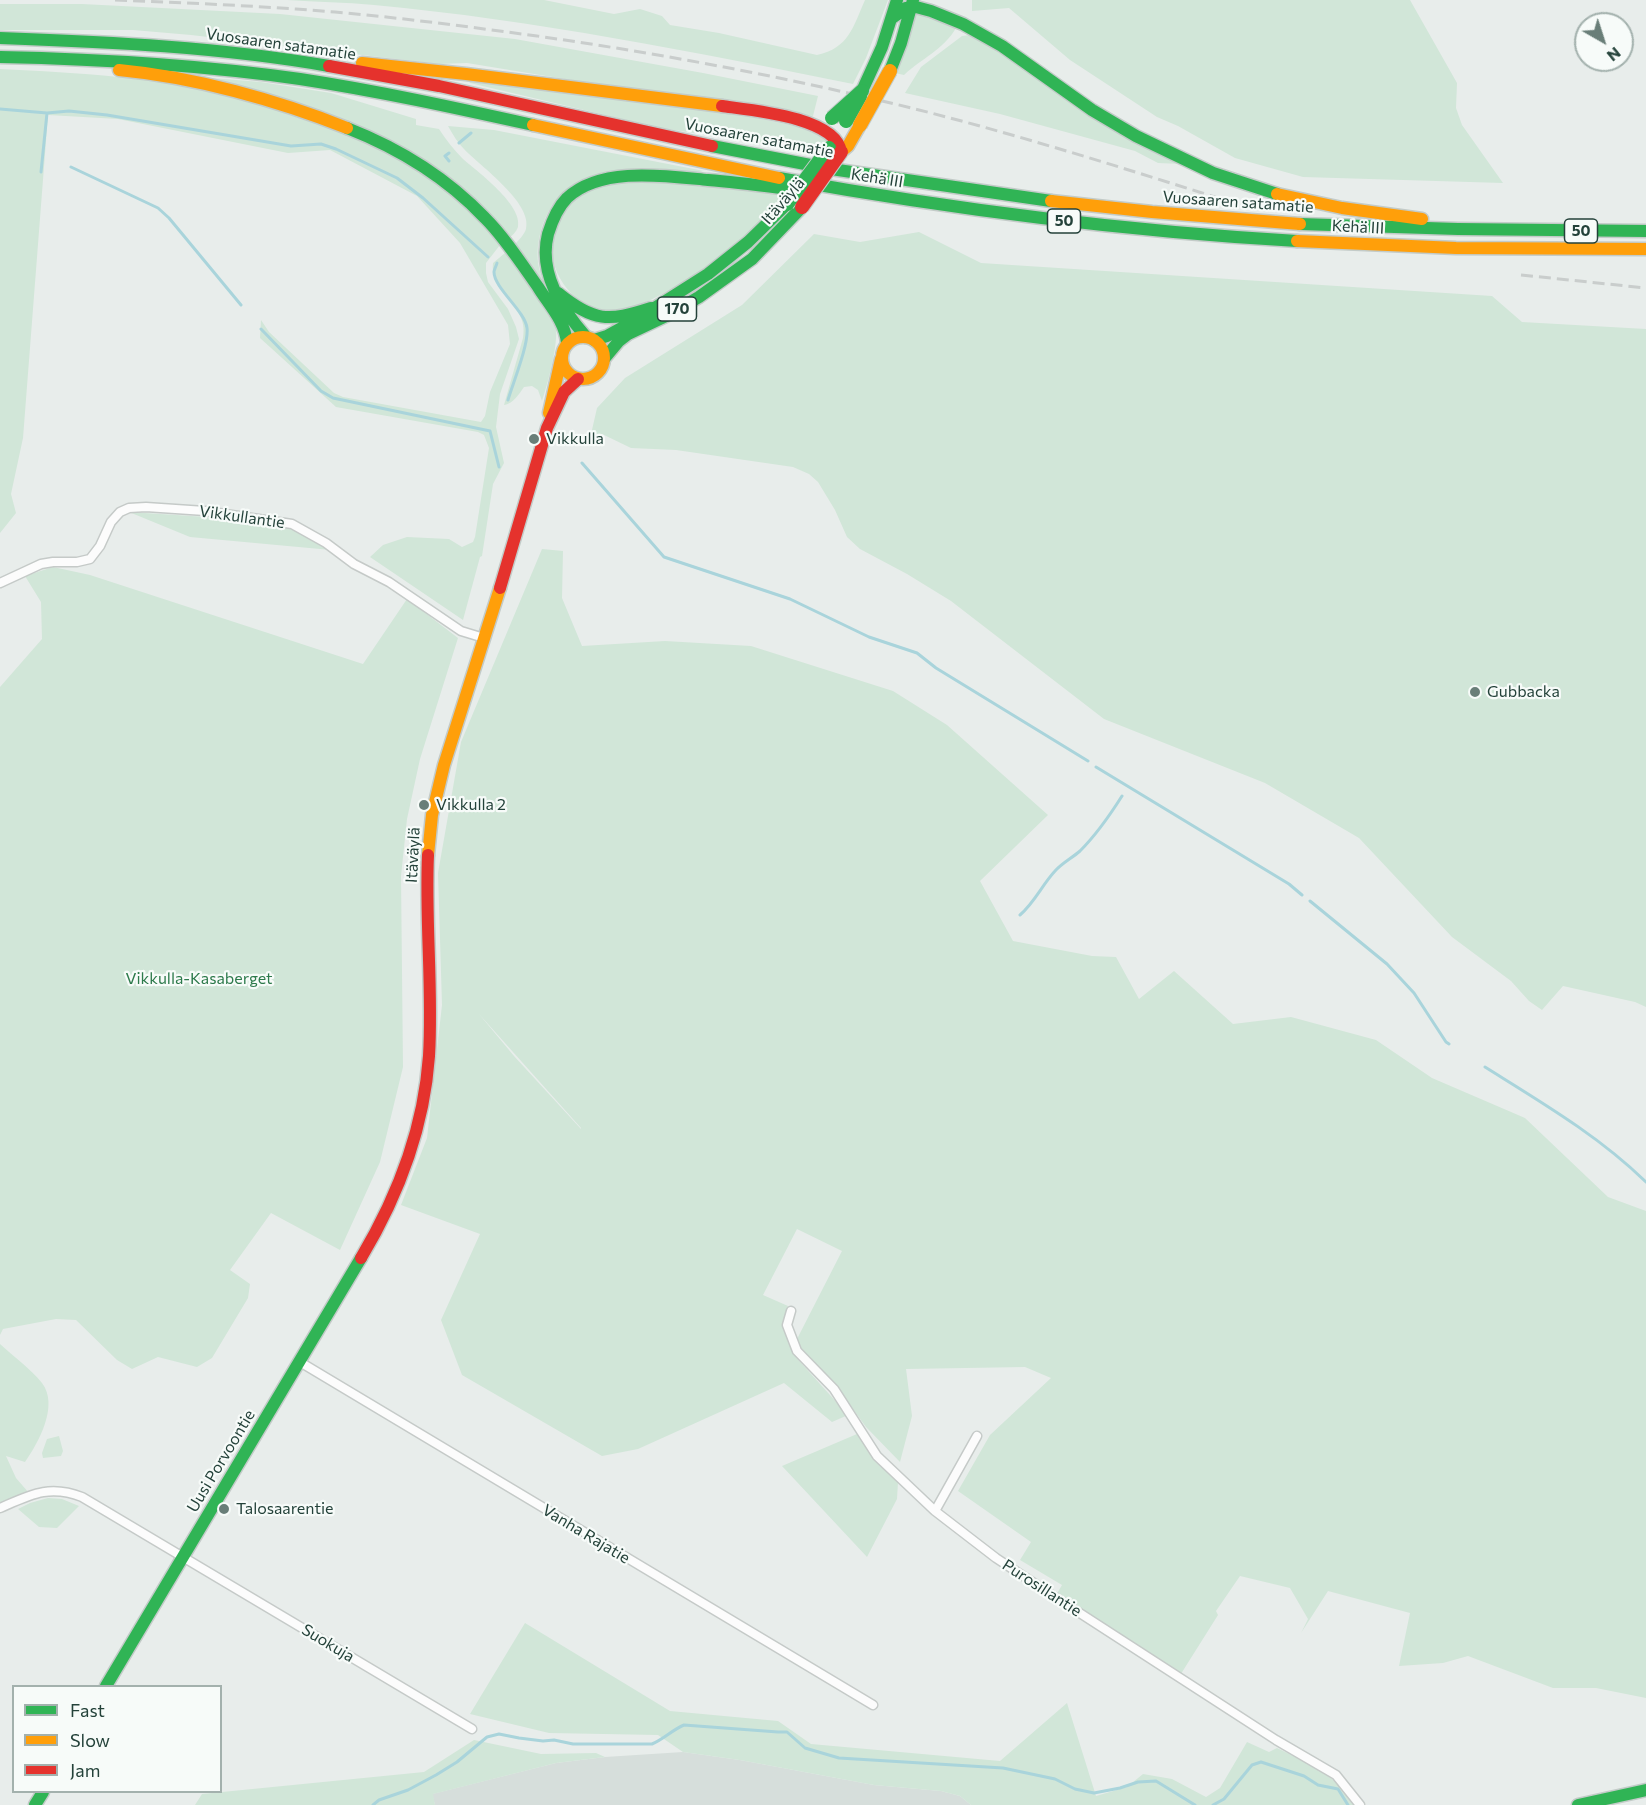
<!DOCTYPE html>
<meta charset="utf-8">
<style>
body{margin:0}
#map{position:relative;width:1646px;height:1805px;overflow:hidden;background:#e8edeb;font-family:Commissioner,sans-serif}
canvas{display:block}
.legend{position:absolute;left:12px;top:1685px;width:210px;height:108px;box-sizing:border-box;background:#f7fbf9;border:2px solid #a3b1ad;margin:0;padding:8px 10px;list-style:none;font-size:18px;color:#24423a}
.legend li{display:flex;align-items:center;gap:12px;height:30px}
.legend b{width:30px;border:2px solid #a3b1ad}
.north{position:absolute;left:1574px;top:12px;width:60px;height:60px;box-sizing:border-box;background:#f7fbf9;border:2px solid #a3b1ad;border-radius:50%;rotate:141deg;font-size:16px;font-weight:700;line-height:24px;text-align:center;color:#24423a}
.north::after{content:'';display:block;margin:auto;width:21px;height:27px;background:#697e78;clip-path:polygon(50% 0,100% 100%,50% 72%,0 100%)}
</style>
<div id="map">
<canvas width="1646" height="1805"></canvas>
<ul class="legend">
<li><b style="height:8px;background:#30b455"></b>Fast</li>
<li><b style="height:8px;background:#ff9f0a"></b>Slow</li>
<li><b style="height:8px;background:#e5322d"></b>Jam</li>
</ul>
<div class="north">N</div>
</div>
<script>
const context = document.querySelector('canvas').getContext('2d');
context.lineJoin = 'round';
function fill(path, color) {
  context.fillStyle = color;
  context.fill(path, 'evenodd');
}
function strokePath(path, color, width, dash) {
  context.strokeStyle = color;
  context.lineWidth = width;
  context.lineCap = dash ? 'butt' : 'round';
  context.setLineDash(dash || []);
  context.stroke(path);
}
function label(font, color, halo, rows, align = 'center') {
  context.font = font + ' Commissioner,sans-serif';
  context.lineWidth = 4.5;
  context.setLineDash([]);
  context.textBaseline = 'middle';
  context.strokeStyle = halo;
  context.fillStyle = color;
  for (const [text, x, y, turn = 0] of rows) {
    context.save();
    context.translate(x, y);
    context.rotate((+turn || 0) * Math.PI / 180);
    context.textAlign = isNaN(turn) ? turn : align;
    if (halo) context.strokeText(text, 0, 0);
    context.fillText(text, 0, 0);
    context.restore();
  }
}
fill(new Path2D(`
 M683,1752l57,8 134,25 67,6 19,5 11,9h-536l-3,-11 124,-31 49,-6z`), '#d6dedb');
fill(new Path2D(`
 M287,0h257l70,14 26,-5 22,7 8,9 49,8 98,22c32,-7 36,-28 48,-55h23l-22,58 -13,26c-159,-32 -318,-64 -479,-79 -29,-3 -58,-3 -87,-5z
 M972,0h438l47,83 -1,25 6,17 41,58 -200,-6 -68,-19 -57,-32 -21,-9 -87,-57 -61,-52 -37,3z
 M0,4h82l198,10 235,25 188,34 115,23 -5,20 -218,-32 -128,-21 -28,1 -248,-29 -58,-5h-133z
 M918,13l38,15c-12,21 -35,31 -52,47l-9,-2 20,-58z
 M970,35l211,129 -23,-1 -23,-12 -135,-37 -95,-21 16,-26 41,-31z
 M0,69c79,4 158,8 235,27 22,6 43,15 64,22 44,14 90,32 128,58 27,19 52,44 73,69l-14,18v10l2,9 20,27 8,18 3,12 -19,55 -4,33 8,36 -11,21 -11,72 -2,1 -17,63 -93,-63 13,-12 24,-8 42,2 13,8 11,-5 2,-5 14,-89 -5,-13 -6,-3 -142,-25 -76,-69 1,-18 8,12 65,61 9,4 138,25 4,-6 5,-24 20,-48 -2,-19 -48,-82 -43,-47 -87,-46 -42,3 -170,-34 -70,-4 -25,323 -12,56 5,19 -16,20z
 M199,77l62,5 70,11 85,26v6l23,4c7,11 15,21 24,30 15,13 60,46 55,68 -2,5 -5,8 -9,11l-91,-82z
 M468,80l273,35 55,11 32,13 -10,12 -158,-23 -190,-45z
 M448,126l46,4 210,41 -139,20c-5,6 -12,11 -15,18 -11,19 -17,47 -8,68 3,7 8,14 11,21l-38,-54c4,-4 9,-9 11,-15 7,-26 -46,-63 -62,-80 -6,-6 -11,-14 -16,-23z
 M656,180l128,15c-37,44 -99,94 -153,113 -5,2 -11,5 -17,6 -12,1 -24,-5 -33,-12 -28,-21 -39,-57 -18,-87 5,-8 10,-16 18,-20 23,-14 49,-13 75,-15z
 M919,232l62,31 511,33 30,26 124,7v678l-11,-5 -72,-16 -21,24 -13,-9 -18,-20 -59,-44 -93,-99 -94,-55 -161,-64 -153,-118 -44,-27 -47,-25 -13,-12 -12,-27 -17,-28 -9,-8 -16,-7 -117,-17 -45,-2 -29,-14 -13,9 8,-35 28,-30 117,-73 72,-71 46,8z
 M505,253l6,6 45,68c2,19 -8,56 -14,74l-4,-11 -6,-4 -8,1c-5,7 -11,17 -20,18l19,-67c1,-7 1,-13 -2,-20 -8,-19 -31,-32 -28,-55z
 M129,512l78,5 84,11 40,22 -141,-13z
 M542,549l21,2 -1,47 20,48 83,-5 86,5 142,45 54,34 101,90 -68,66 33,60 79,15 24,1 23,42 35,-28 59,53 58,-7 85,23 56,38 93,40 83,79 38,14v487l-50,-10h-43l-85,-32 -25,7 -44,3 11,-53 -82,-22 -27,42 7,-14 -18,-31 -50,-12 -24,35 2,4 -39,62 -124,-80 7,-12 -42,-25 11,-18 -73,-51 32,-56 61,-57 -26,-11 -119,2 6,47 -12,46 -34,-35 -29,-40 -37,-37 -3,-11 45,-88 -45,-22 -34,66 25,11 -4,17 9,31 55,61 -16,7 -48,-39 -146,66 -36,7 -140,-81 -21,-55 39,-86 -79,-29 26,-67 15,-133 -4,-132 23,-131zM479,1014l102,114v1l-67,-73z
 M53,567l37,8 273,89 44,-65 51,39 -38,121 -13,60 -6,57 2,191 -23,95 -40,88 -69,-37 -41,57 20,14 -2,14 -36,60 -15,9 -39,-10 -26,12 -15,-9 -41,-40 -20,-1 -53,10 -3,6v-648l42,-48 -1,-37 -16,-26z
 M0,1344c13,12 31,25 42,39 17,22 -3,59 -17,79l-19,-6 10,22 13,15 -29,11z
 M857,1434l18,27 23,21 -1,17 -30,58 -85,-91z
 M59,1436l4,15 -2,5 -18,2 -1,-5 5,-14z
 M48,1498l14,1 17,7 -22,22 -18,-1 -21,-18 12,-6z
 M525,1623l145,88 108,10 33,23 189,17 67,-58 29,93 31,-9 16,-13 29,5 34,18 14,-9 27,-46 22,10 8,-4 41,20 20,16 17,21h-384l-11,-9 -19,-5 -67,-6 -134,-25 -57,-8 -25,-17 -109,-2 -79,-19z
 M474,1740l67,14 55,-1 9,4 -49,6 -123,31 2,11h-240l7,-11 222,-22z`), '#d1e6d8');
strokePath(new Path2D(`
 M0,109l47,4 22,-2 38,4 184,31 30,-2 15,5 61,29 26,20 65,59
 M459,143l12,-10
 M449,161l-4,-5 4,-3
 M71,167l87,41 11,10 72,87
 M41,172l6,-59
 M497,263c0,1 -3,7 -3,9 0,16 31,39 33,56 2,16 -14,55 -19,72
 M261,329l60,62 12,7 157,33 9,36
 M582,463l82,94 126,42 79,38 48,16 19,15 152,93
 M1096,767l193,117 13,11
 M1310,901l77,63 27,29 32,49 3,2
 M1020,915c15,-13 22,-30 35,-44 7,-8 17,-13 25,-20 16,-16 30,-36 42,-55
 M1485,1067c56,35 114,69 161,115
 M373,1805l6,-5 29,-10 28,-15 21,-13 30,-25 12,-3 20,4 24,3 11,-1 19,4h79c12,-5 20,-14 32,-19l94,7h9l18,16 34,10 164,10 52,11 20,10 19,4 26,-5 18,-6 18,-1 39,24
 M1213,1805l11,-6 28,-34 9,-3 43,14 14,9 20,4 10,16`), '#a9d4db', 3);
const street = new Path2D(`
 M0,583l41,-19 12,-2h24l13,-3 10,-13 11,-24 9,-10 9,-4 17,-1 59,4 87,13 34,19 28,21 35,18 72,49 23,7
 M791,1311l-4,14 10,26 37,38 43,67 58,55 61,47 59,39 221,143 60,35 24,30
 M300,1362l573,343
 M0,1508c30,-13 49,-24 82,-11l390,232
 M935,1511l42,-75`);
const fast = new Path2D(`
 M892,18l14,-10 10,-1 15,4 32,13 39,22 90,64 44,26 77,37 64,21
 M0,38c110,4 220,9 329,28
 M0,57c100,2 201,8 300,22 79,12 156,29 233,46
 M890,71l11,-28 12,-43
 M862,91l20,-44 15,-47
 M347,128c51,20 100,50 138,90 20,20 36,45 53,69 11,18 27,34 29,56
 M712,146l119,23 220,32
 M779,178c171,31 344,53 518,63
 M1300,224l158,5 188,2
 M558,293c36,29 50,29 93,15
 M586,337c-24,-28 -48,-64 -38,-103 4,-13 9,-26 19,-36 34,-32 99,-22 141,-18 25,2 49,5 73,8l13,-1
 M594,340l13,-4 27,-15 74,-47 40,-32 39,-38
 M604,359l15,-18 9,-7 40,-19 31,-18 53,-38 50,-52
 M106,1686l255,-428
 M35,1805l8,-13
 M1578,1805l68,-15`);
const slow = new Path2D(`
 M362,63l104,11 256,32
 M119,70c75,7 158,30 228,58
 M533,125l246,53
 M841,152l7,-6 12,-21
 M1277,194l65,14 80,11
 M1051,201l101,11 148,12
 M1297,241l159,7 190,1
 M562 358a21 21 0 1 1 42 0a21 21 0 1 1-42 0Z
 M549,413l12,-54
 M428,855l4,-40 12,-50 56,-177`);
const jam = new Path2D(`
 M329,66l110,20 273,60
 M722,106c28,4 114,11 119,46
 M500,588l47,-160 17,-36 14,-13
 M361,1258c37,-62 63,-131 68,-202 4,-67 -4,-134 -1,-201`);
strokePath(street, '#c5cac8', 11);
strokePath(fast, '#c3cbc8', 15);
strokePath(slow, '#c3cbc8', 15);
strokePath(jam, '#c3cbc8', 15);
strokePath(street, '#fcfcfc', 8);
strokePath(fast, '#30b455', 12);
strokePath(slow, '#ff9f0a', 12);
strokePath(jam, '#e5322d', 12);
strokePath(new Path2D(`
 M115,0c74,3 147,6 220,12 68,6 135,15 202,24 133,19 265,44 394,77 97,25 192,55 287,85
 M1521,275l125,13`), '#c9cdcc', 3, [12, 6]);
const fastBridge = new Path2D(`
 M832,118l30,-27
 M846,121l14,-25
 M787,204l42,-56`);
const slowBridge = new Path2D(`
 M860,125l30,-54`);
const jamBridge = new Path2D(`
 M802,207l39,-55`);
strokePath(fastBridge, '#c3ccc9', 16, []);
strokePath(slowBridge, '#c3ccc9', 16, []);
strokePath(jamBridge, '#c3ccc9', 16, []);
strokePath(fastBridge, '#30b455', 14);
strokePath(slowBridge, '#ff9f0a', 14);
strokePath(jamBridge, '#e5322d', 14);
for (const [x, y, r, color] of [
 [534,439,6,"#697e78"],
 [1475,692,6,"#697e78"],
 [424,805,6,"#697e78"],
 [224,1509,6,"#697e78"]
]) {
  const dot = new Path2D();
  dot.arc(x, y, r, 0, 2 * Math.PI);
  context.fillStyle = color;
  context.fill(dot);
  strokePath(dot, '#f7fbf9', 2);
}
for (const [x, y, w] of [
 [1064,221,33],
 [1581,231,33],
 [677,309,39]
]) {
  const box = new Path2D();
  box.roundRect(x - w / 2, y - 12, w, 24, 4.5);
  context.fillStyle = '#f7fbf9';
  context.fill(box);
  strokePath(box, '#24423a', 1.5);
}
label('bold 15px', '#24423a', null, [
 ["50",1064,221],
 ["50",1581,231],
 ["170",677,309]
]);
label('16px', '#24423a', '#f7fbf9', [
 ["Vuosaaren satamatie",281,44,8],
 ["Vuosaaren satamatie",759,138,11],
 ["Kehä III",877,178,9],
 ["Itäväylä",783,201,-49],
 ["Vuosaaren satamatie",1238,202,4],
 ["Kehä III",1358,227,3],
 ["Vikkullantie",242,517,8],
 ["Itäväylä",413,855,-87],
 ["Uusi Porvoontie",221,1461,-59],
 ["Vanha Rajatie",586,1534,31],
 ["Purosillantie",1042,1588,33],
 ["Suokuja",328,1643,31]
]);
label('16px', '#24423a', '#f7fbf9', [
 ["Vikkulla",546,439],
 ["Gubbacka",1487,692],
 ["Vikkulla 2",436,805],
 ["Talosaarentie",236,1509]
], 'left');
label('16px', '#2d7a4b', '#f7fbf9', [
 ["Vikkulla-Kasaberget",199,979]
]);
</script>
